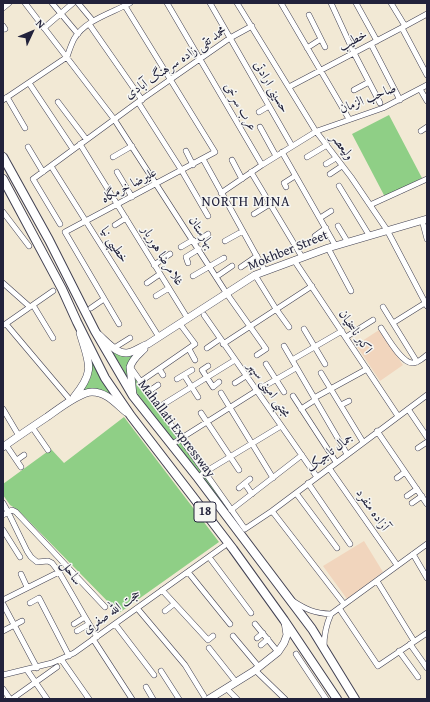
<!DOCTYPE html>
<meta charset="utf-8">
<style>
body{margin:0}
#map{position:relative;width:430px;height:702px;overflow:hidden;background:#f2e9d5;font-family:"Gentium Book Plus",serif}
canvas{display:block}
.frame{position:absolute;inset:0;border:4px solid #22223b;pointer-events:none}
.north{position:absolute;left:12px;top:12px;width:40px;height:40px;-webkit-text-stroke:3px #f6f6f2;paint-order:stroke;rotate:46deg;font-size:11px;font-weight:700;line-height:16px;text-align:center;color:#22223b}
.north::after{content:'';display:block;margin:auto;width:14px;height:18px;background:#22223b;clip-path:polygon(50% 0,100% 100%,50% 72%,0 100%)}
</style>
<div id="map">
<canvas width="430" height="702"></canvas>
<div class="frame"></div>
<div class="north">N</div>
</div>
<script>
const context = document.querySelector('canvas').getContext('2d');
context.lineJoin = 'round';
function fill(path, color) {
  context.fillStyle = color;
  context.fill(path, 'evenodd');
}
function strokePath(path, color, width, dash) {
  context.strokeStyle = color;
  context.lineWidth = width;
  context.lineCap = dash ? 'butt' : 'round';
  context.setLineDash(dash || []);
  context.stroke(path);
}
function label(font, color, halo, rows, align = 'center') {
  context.font = font + ' "Gentium Book Plus",Amiri,serif';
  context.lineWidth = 3;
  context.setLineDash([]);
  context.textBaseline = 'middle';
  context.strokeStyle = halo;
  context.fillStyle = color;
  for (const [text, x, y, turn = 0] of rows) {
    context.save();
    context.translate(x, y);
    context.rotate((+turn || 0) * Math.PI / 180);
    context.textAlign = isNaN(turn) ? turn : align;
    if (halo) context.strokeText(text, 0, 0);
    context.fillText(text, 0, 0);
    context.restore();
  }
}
fill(new Path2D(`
 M379,330l24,35 -23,16 -24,-36z
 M364,541l19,31 -36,27 -24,-33z`), '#f1d5bd');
fill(new Path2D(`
 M389,115l33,63 -37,19 -33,-63z
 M142,348l-14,30v4c-5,-16 -10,-22 -20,-33l6,4z
 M87,352l14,25 14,22 -34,-7c14,-16 12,-21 6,-40z
 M133,376l95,133 -2,2 -92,-122z
 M124,417l95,125 -100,71 -101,-103 -8,-5 -7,-10v-11l48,-35 13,14z`), '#8fcf86');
const minor = new Path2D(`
 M25,3l89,116 113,175 39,55 -9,6
 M52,3l26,31
 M78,3l15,18
 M167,3l95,162
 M210,3l82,143
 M237,3l78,127 36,47 36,53 40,76
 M281,3l68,116
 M331,3l23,50 26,50
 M356,3l21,38
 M391,3l14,23
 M3,8l6,-5
 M309,15l16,32
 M89,24l53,76
 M3,26l2,3
 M44,28l29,-25
 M402,28l25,47
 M371,44l29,56
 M307,48l14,-9
 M29,83l44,66
 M289,87l116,-61 22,-12
 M420,89l7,12
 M354,90l15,-8
 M7,97l18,31
 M3,100l64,-43c2,-6 4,-12 7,-18 11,-19 38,-26 56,-36
 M58,102l28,37
 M138,102l44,69 26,45
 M259,112l10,-6
 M260,127l16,29
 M421,131l6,-4
 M80,144l108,175
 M28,147l15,25
 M186,151l7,14
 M282,152l53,93
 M113,157l19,-11
 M307,157l20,-12
 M203,159l62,112
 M232,160l10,19
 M326,164l10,-6
 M51,166l108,171
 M117,172l15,25
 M251,172l51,85
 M330,174l12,-8
 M339,186l30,49
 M286,187l-2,-4 11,-7
 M221,193l41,-28 55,-34 66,-23 44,-23
 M370,205l57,-26
 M3,212l26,34
 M254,214l16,-10
 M320,218l11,-7
 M422,220l5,19
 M60,224l-27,-45 105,-77 92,-64 22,-12
 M115,225l11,-7
 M338,226l9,15
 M315,236l11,-8
 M225,241l18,-10
 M194,243l14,-9
 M181,247l12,-7
 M328,248l23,43
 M294,260l104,156
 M188,263l-2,-6 13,-8
 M154,265l16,-11
 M241,267l16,-11
 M255,275l21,34 13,18
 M193,276l31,-18
 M216,277l16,-11
 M3,283l27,24
 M147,283l13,-9
 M156,296l13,-8
 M33,305l20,33
 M383,307l34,55
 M91,308l13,-9
 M204,315l113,162
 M393,323l32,-20
 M6,324l65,77
 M119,324l-54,-92 150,-80 -90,-146
 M4,325l49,-34
 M381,328c6,9 21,36 32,35 5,0 10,-5 14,-8
 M304,329l21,35
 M346,337l27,-17
 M223,344l89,-58
 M284,346l63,108
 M114,348l16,-10
 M207,348l13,-9
 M189,349l6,11
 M292,360l50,-29
 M266,364l18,28
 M208,366l-6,4 11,17 6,-5
 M131,368l114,161 27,-18 155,-116
 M159,369l4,6
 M321,373l42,69
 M184,375l14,22
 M177,379l15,-9
 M140,382l55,-38 -15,-20
 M235,383l11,-7
 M148,392l10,-7
 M221,393l52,85
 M293,396l43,66
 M314,398l53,-29
 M341,405l8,-4
 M159,407l76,-47
 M3,409l16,27
 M301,409l14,-9
 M408,409l19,28
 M201,413l38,57
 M32,427l16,23
 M377,431l50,73
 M172,444l84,-53 40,-23
 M6,445l15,22
 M418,448l9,-6
 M17,460l7,-5
 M329,468l68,97
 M198,478l7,-6 76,-46
 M397,478l8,-6
 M308,483l42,61
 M245,484l7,10
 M239,488l11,-9
 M296,493l41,55
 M407,496l10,-7
 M3,503l5,9 19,39 4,6 6,5 11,-1 4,2 7,9 26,45 12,20
 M412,503l10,-7
 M231,510l71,-55
 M272,511l72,93
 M3,515l9,-5 4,2 89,95
 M3,530l17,27
 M413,554l14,24
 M209,557l42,56
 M188,572l42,52
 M21,574l6,13
 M377,581l37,60
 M162,590l46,50 5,-4
 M3,600l56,-28
 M293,601c14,9 21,12 38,13
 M30,603l9,-5 30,58
 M3,604l34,64
 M137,608l48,57 19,31
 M339,608l39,58 49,-33
 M165,611l9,-7
 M74,624l11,-7
 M115,624l39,51
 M255,624l23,28
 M3,631l19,-10
 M77,631l12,-7
 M233,636l26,31
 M257,638l6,-5
 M93,639l39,60
 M410,644l17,24
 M261,645l7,-6
 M324,647c0,-12 2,-22 7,-33l96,-70
 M209,648l27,34
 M399,651l19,26
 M296,654l30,45
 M61,659l28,40
 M27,670l20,29
 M255,670l30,29
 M161,671l18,28
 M3,675l49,-12 22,-10 150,-107
 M146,687l7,12
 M226,688l11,11
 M3,689l7,10
 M12,699l45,-32`);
const secondary = new Path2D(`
 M99,335c8,7 20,22 32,17 6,-2 11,-6 17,-8l107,-69 73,-27 99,-29
 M133,395l-3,-28c3,-9 8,-12 14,-18
 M74,397c22,-27 15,-33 6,-64
 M3,447c14,-10 29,-20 44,-30 10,-7 33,-25 45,-25 15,0 24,12 34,20
 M209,699l45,-28 24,-19 6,-9 3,-8 -2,-13`);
const trunk = new Path2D(`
 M3,157l46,83 46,91 38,65 65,82 114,151 43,70
 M3,179l59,110 15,33 28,56 26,38 102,133 51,71 53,79`);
strokePath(minor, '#414052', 6);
strokePath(secondary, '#414052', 8);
strokePath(trunk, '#414052', 10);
strokePath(minor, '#fff', 5);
strokePath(secondary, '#fff', 7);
strokePath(trunk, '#fff', 8);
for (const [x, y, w] of [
 [205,512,22]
]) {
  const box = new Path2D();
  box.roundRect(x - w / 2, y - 10, w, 20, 3);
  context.fillStyle = '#f6f6f2';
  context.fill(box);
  strokePath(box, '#22223b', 1);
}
label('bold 12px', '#22223b', null, [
 ["18",205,512]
]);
label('13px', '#22223b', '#f6f6f2', [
 ["خطیب",353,41,-28],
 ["محمد تقی زاده سرهنگ آبادی",176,63,-34],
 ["حسینی ارادتی",271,87,60],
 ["صاحب الزمان",368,99,-22],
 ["عرب سرخی",240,107,60],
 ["ولیعصر",342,147,53],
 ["علیرضا خرمگاه",129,186,-28],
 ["بهارستان",201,233,57],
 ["خطیبی نیا",114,245,57],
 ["Mokhber Street",288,251,-22],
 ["غلامرضا هوریار",162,256,58],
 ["اکبر ناسخیان",355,332,56],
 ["مجتبی امینی سپهر",269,390,55],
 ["Mahallati Expressway",176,429,53],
 ["جمال تاجیک",330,453,-37],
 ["آزاده منفرد",372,510,55],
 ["ساحل",71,573,56],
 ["حجت الله صفری",112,612,-35]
]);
context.letterSpacing = '1px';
label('14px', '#22223b', '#f6f6f2', [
 ["NORTH MINA",246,202]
]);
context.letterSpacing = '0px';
</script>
